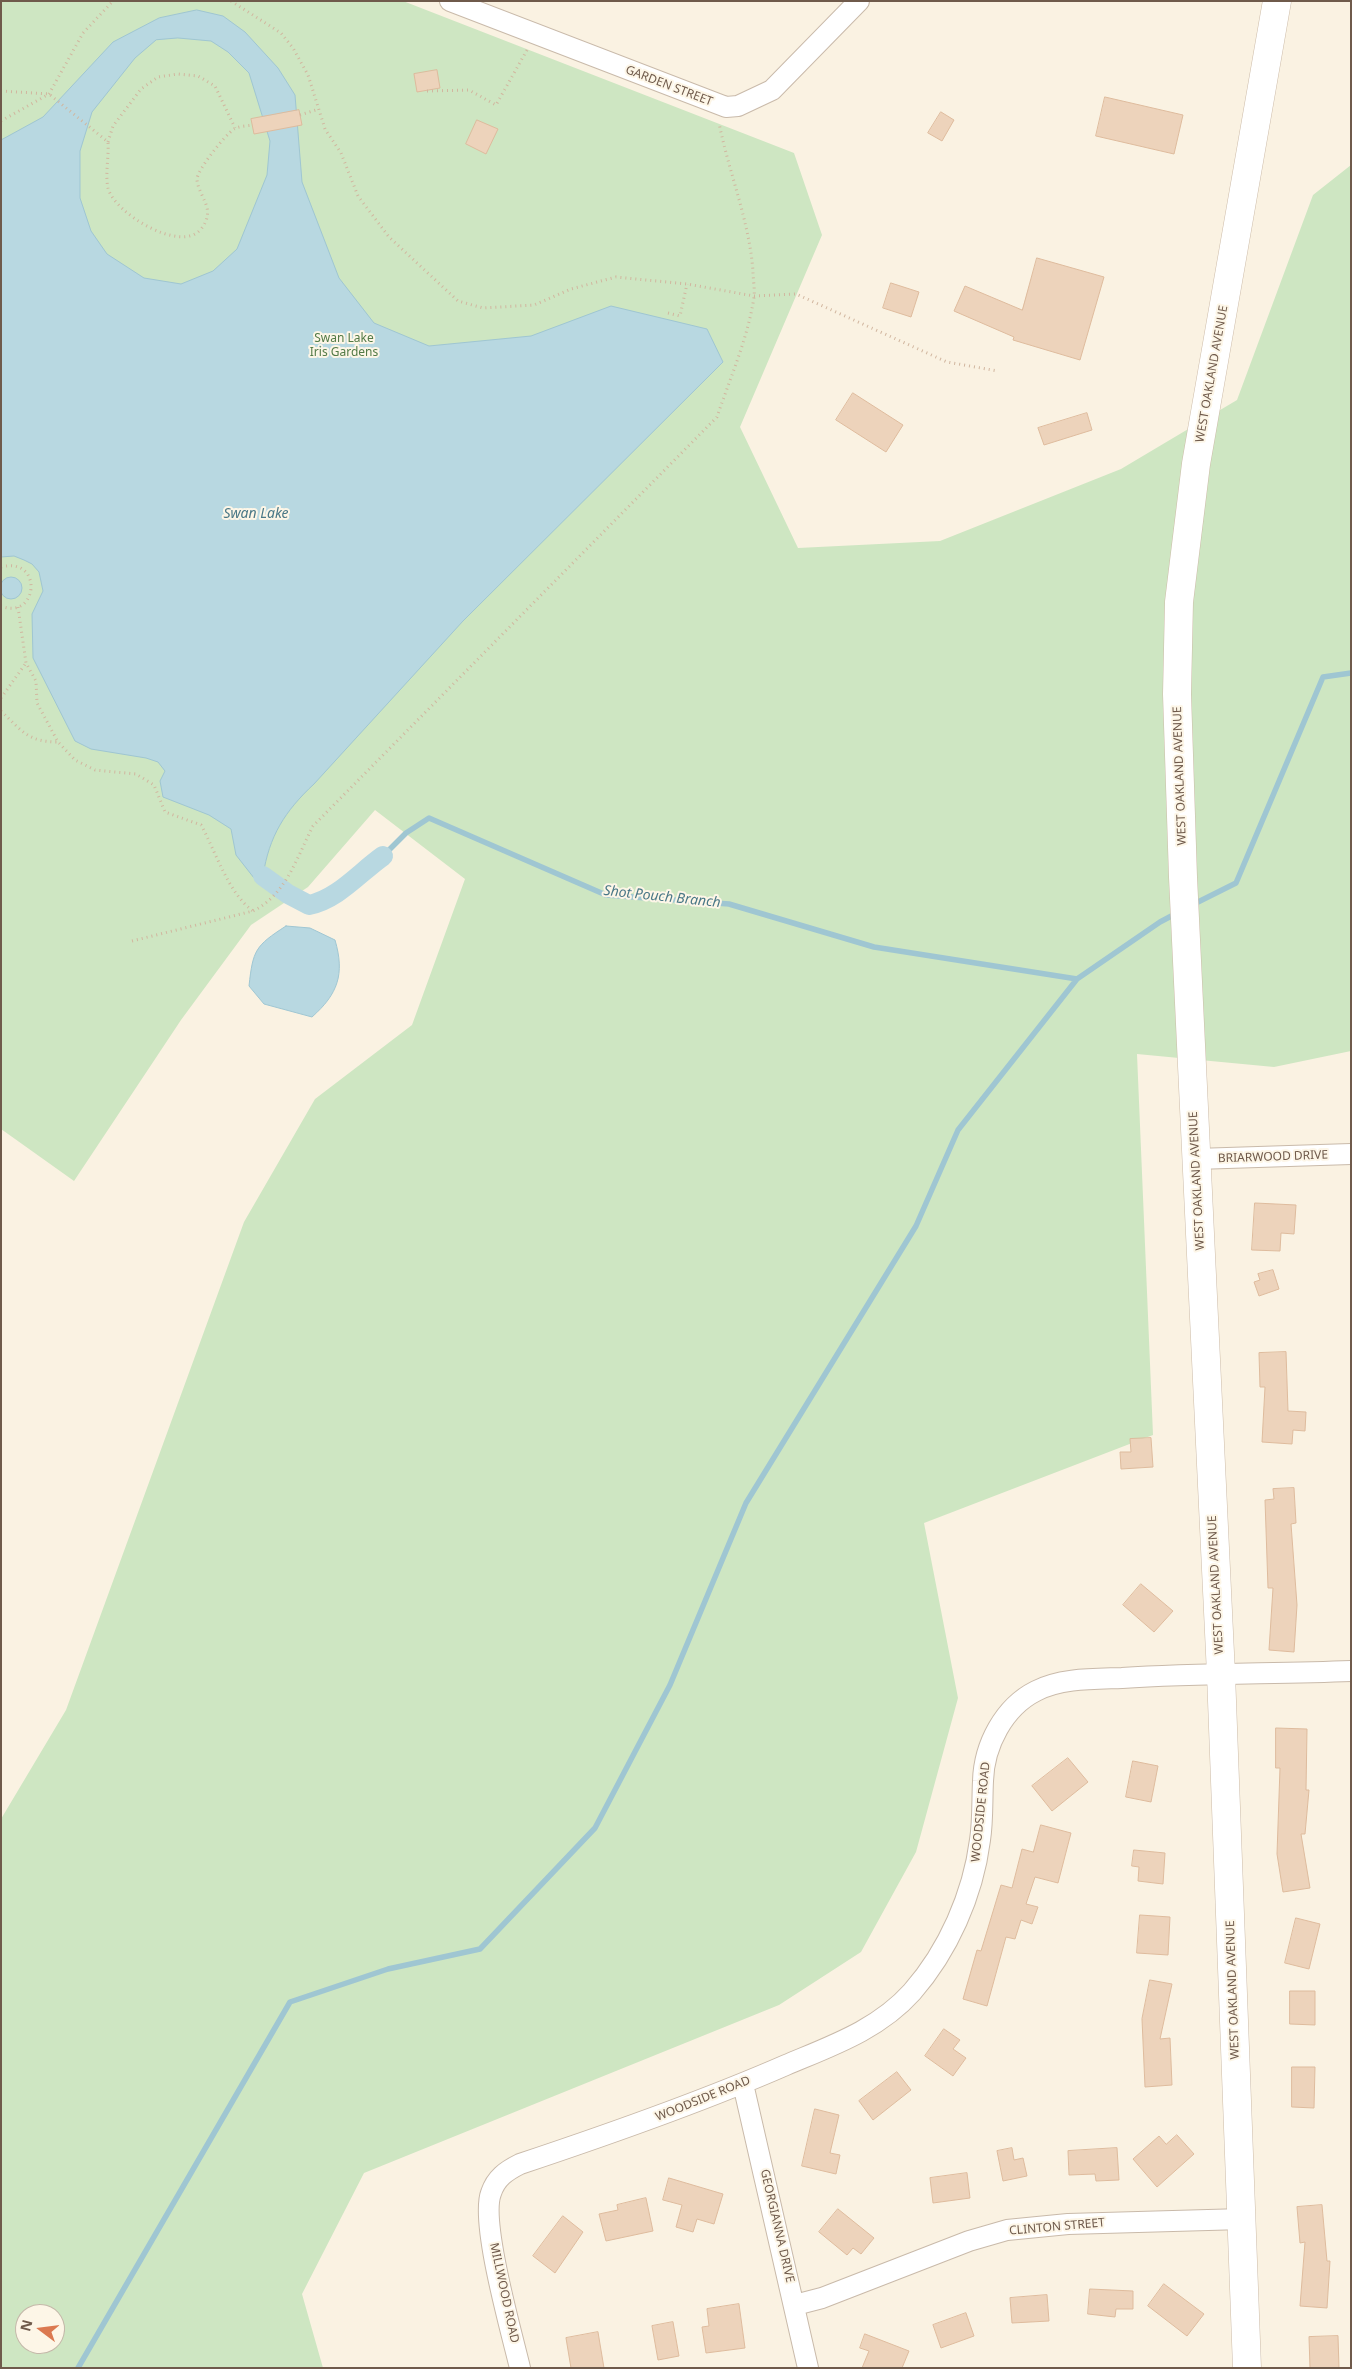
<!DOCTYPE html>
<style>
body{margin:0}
#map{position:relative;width:1352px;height:2369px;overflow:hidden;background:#faf2e2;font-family:"Noto Sans",sans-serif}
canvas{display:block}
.frame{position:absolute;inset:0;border:2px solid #6f5a4b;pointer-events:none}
.north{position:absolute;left:15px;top:2304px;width:50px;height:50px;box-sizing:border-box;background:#fdf6e7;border:1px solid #c4b8a9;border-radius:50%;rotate:285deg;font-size:14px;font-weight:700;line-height:20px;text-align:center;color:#6f5a4b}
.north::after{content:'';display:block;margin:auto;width:18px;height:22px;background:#db7950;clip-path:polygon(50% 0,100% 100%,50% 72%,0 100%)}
</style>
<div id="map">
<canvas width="1352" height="2369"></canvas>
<div class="frame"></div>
<div class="north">N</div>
</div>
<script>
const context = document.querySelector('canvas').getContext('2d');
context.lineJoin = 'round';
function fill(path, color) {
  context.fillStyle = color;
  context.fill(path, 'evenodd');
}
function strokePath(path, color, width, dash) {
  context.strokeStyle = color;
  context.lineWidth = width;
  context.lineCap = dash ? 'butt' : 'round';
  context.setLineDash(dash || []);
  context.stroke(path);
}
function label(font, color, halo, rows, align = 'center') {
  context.font = font + ' "Noto Sans",sans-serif';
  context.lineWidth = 4;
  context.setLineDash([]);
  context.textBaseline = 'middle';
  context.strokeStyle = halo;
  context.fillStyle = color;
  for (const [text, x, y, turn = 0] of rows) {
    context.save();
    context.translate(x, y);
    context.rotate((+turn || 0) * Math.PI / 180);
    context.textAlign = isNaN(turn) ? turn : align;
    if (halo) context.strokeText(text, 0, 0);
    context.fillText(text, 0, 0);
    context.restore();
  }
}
fill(new Path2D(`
 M1,1h402l391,152 28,82 -82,192 58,121 142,-7 181,-72 116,-69 76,-205 38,-30v886l-77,16 -137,-13 16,381 -229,88 34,175 -42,154 -55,100 -82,53 -415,168 -62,121 21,74h-322v-549l65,-109 178,-488 71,-123 97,-74 53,-146 -90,-69 -67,77 -57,38 -70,95 -107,161 -73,-52zM25,2314h30v30h-30z`), '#cee6c2');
const water = new Path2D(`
 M197,10l26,6 22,16 33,36 17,27 7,87 37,96 35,45 55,23 102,-10 80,-30 96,23 16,33 -260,259 -149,163c-29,27 -45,52 -51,92l-9,2 -18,-23 -5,-26 -22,-14 -46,-18 -3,-16 5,-10 -7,-9 -12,-4 -55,-9 -16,-8 -42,-83 -1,-44 11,-23 -4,-19 -7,-8 -8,-4 -10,-4 -13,1v-417l42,-23 70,-75 46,-24zM178,38l33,3 17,11 21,21 21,68 -3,34 -30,74 -24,22 -32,13 -37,-6 -37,-24 -16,-23 -11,-33v-47l12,-39 43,-54 21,-18z
 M0 588a11 11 0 1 1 22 0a11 11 0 1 1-22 0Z
 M286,926l24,2 25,12c10,34 3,54 -23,77l-48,-13 -15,-18c4,-36 6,-40 37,-60z`);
fill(water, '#b8d8e1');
strokePath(water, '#9fc6d2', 1);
strokePath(new Path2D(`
 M383,856l23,-23 23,-15 177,77 123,9 145,43 203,32
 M1192,905l44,-22 87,-206 28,-4
 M78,2368l212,-366 98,-33 92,-20 115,-121 75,-143 76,-182 170,-277 42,-96 119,-151 83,-57 17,-9`), '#9fc6d2', 5.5);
strokePath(new Path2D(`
 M263,876l25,18 21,11c29,-6 50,-32 74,-49`), '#b8d8e1', 20);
const building = new Path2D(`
 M437,70l3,18 -23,4 -3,-18z
 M1105,97l78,18 -9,39 -78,-18z
 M299,110l3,15 -48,9 -3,-15z
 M941,112l13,8 -12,21 -14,-8z
 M477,120l21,9 -12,25 -20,-10z
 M1037,258l67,19 -24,83 -67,-20 1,-3 -60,-26 11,-25 57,24z
 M891,283l28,9 -8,25 -28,-9z
 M853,393l50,32 -17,27 -50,-32z
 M1087,413l5,17 -48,15 -6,-17z
 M1255,1203l41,2 -2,29 -13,-1 -1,18 -28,-1z
 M1273,1270l6,19 -20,7 -5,-14 6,-2 -2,-6z
 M1286,1352l2,59 18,1 -1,19 -12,-1 -1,14 -30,-2 3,-55h-5l-1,-34z
 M1151,1438l2,29 -32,2 -1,-17h11l-1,-13z
 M1294,1488l2,35 -5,1 6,81 -3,47 -25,-2 4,-62h-5l-3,-88 9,-1 -1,-10z
 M1141,1584l32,27 -19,21 -31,-27z
 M1276,1728l31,1 -1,61h3l-4,44h-4l9,54 -27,4 -6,-38 3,-86h-4z
 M1068,1758l20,24 -36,29 -20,-25z
 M1133,1761l25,5 -7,36 -25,-5z
 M1041,1825l30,8 -13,50 -23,-6 -9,27 12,3 -6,17 -11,-4 -6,19 -9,-2 -19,69 -24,-7 14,-49 4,1 20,-66 11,3 10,-39 11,3z
 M1134,1850l31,3 -2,31 -25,-3 1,-14 -7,-1z
 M1140,1915l30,2 -2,38 -31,-2z
 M1296,1918l24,6 -11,45 -24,-6z
 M1150,1980l22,4 -12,55 10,-1 2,47 -27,2 -3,-68z
 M1290,1991h25v34l-25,-1z
 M944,2029l16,11 -7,9 13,9 -13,18 -28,-20z
 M1292,2067h23l-1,41 -22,-1z
 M897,2072l14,18 -38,30 -14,-19z
 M815,2109l24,6 -9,38 10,2 -4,19 -34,-8z
 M1177,2135l17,19 -37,33 -24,-28 26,-23 7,8z
 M1012,2148l2,12 9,-2 4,18 -24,5 -6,-30z
 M1117,2148l2,32 -23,1 -1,-7 -26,1 -1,-24z
 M967,2173l3,25 -37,5 -3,-25z
 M669,2178l54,16 -9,30 -17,-5 -4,13 -17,-5 6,-22 -19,-5z
 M646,2198l7,33 -47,10 -7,-27 19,-4 -1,-5z
 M1322,2205l5,56h3l-3,47 -27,-2 5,-64 -5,1 -3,-36z
 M838,2209l36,29 -13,16 -8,-6 -6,7 -28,-23z
 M563,2216l20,16 -28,41 -22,-17z
 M1164,2284l40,30 -17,22 -39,-30z
 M1090,2289l43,2v18h-17l-1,8 -27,-3z
 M1047,2295l2,26 -37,2 -2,-25z
 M739,2304l6,44 -39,5 -4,-26 7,-1 -2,-17z
 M966,2313l8,23 -33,12 -8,-23z
 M673,2322l6,34 -21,4 -6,-34z
 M598,2332l6,36h-33l-5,-30z
 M865,2334l44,17 -7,17h-40l7,-17 -9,-3z
 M1338,2336l1,32h-29l-1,-31z`);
fill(building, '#edd3bb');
strokePath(building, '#debb9d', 1);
const street = new Path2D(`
 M450,1l276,106 12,-1 34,-16 87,-89
 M1196,1159l155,-5
 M743,2084l65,284
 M795,2305l27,-7 147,-57 38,-11 61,-6 175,-5
 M520,2368c-8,-34 -40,-146 -29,-175 5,-15 15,-22 29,-29 90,-30 179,-61 266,-99 45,-19 92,-35 126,-73 36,-41 61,-97 68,-152 3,-19 2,-40 3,-59 1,-36 21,-74 53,-90 25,-13 58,-12 86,-13 76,-5 152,-4 229,-7`);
const secondary = new Path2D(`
 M1247,2368l-26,-694 -38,-797 -6,-183 2,-92 17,-138 81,-463`);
strokePath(street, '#c9baaa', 22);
strokePath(secondary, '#ccbba8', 29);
strokePath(new Path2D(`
 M231,1l50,32 12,15 15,27 17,54 16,24 17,43 31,41 69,64 25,7 51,-3 37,-16 45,-12 71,7 67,12 42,-2 151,68 51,9
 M1,91l48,3 59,48c1,15 -3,32 0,46 6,25 73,66 93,41 16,-20 -2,-31 -4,-49 -1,-9 29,-46 37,-51 5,-3 13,-3 19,-4
 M427,91l42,-1 27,15 31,-55
 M300,115l19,-6
 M1,121l48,-27 34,-61 30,-32
 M108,142l5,-16 28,-37 17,-12 20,-3 20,2 17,10 20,42
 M668,313l12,3 7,-32
 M1,567c43,-11 37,54 0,39
 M18,607l8,56 10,18 1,22 21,39 17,18 20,10 41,4 18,11 11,27 36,13c15,27 27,68 52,86
 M1,698l25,-35
 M1,711c21,20 27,31 57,31
 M132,941l121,-30c33,-16 44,-54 60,-85l404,-409c13,-39 31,-79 37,-120 1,-8 -1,-18 -1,-26 -4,-51 -24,-98 -34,-148`), '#d1b69f', 3, [1, 4]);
strokePath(street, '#fff', 20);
strokePath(secondary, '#fff', 28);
label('12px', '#6f5a4b', '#fdf6e7', [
 ["GARDEN STREET",669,86,21],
 ["WEST OAKLAND AVENUE",1212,374,-80],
 ["WEST OAKLAND AVENUE",1180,776,-92],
 ["BRIARWOOD DRIVE",1273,1157,-2],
 ["WEST OAKLAND AVENUE",1197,1181,-93],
 ["WEST OAKLAND AVENUE",1216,1585,-93],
 ["WOODSIDE ROAD",981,1812,-84],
 ["WEST OAKLAND AVENUE",1233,1990,-92],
 ["WOODSIDE ROAD",703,2099,-22],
 ["GEORGIANNA DRIVE",777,2226,77],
 ["CLINTON STREET",1057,2227,-5],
 ["MILLWOOD ROAD",504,2293,78]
]);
label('12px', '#527a46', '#fdf6e7', [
 ["Swan Lake",344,339],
 ["Iris Gardens",344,353]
]);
label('italic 14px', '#4a7887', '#fdf6e7', [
 ["Swan Lake",256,514],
 ["Shot Pouch Branch",662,897,6]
]);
</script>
